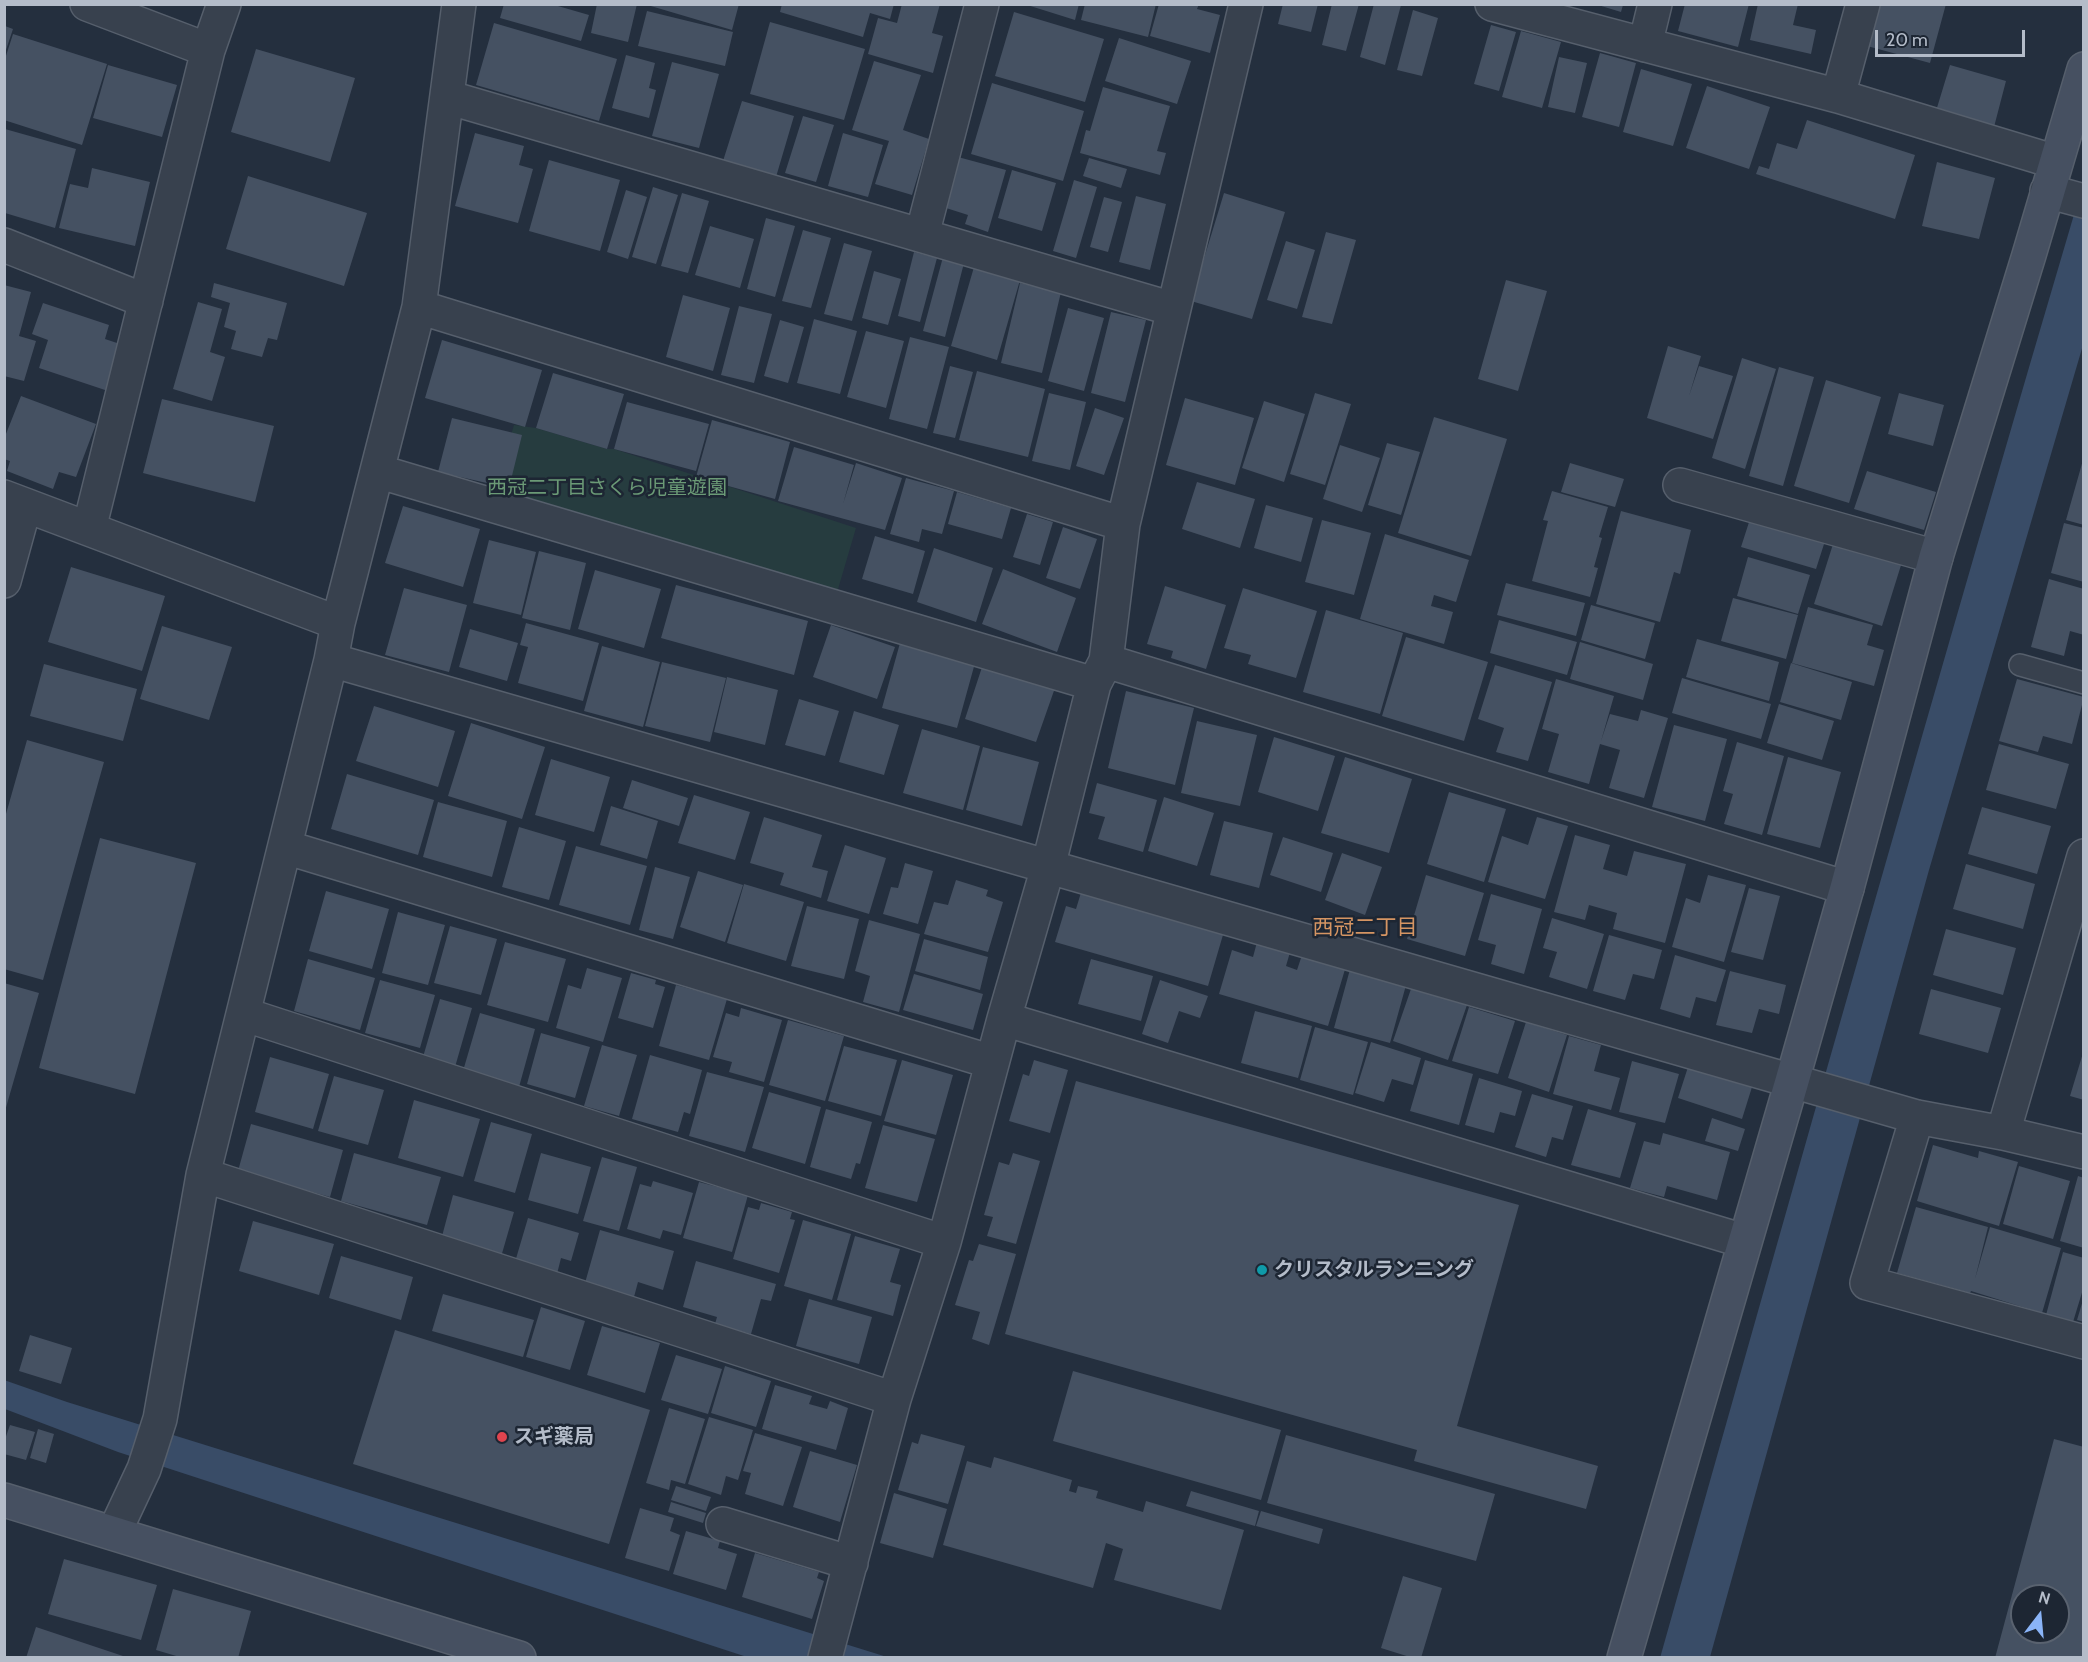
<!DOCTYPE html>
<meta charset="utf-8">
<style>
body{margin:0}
#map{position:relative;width:2088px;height:1662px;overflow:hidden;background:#242f3e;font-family:Cabin,sans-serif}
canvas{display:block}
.frame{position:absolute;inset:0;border:6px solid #b4bcc9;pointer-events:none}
.north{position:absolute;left:2010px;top:1584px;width:60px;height:60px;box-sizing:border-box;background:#1d2633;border:2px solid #59626f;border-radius:50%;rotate:16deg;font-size:16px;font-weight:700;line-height:24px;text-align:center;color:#b4bcc9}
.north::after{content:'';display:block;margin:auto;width:21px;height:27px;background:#8ab4f8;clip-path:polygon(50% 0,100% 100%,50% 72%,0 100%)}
.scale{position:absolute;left:1875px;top:30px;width:150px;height:27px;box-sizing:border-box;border:3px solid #b4bcc9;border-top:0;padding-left:8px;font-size:18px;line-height:21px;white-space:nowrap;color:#b4bcc9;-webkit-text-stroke:4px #1d2633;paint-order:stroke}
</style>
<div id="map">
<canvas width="2088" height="1662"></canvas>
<div class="frame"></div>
<div class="north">N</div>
<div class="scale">20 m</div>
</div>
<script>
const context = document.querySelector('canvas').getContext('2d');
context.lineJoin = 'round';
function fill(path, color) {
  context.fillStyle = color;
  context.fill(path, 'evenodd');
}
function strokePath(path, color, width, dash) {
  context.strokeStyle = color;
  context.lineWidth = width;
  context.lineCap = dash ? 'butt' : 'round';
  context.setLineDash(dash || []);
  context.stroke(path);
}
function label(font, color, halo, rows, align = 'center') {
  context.font = font + ' Cabin,"Noto Sans JP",sans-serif';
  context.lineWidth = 5;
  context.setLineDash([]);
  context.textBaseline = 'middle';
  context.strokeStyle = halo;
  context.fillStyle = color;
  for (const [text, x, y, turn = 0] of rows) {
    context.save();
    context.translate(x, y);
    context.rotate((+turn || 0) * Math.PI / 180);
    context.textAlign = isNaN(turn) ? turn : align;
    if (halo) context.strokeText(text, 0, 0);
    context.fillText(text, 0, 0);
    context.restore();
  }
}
fill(new Path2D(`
 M514,425l22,3 71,21h7l242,79 -20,68 -343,-102z`), '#263c3f');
fill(new Path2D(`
 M2083,184v161l-154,525 -219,787 -50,1c139,-492 278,-984 423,-1474z
 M4,1380l63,22 820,255h-140l-629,-205 -113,-43z`), '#394c67');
fill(new Path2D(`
 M504,4h47l38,11 -8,26 -81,-23z
 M597,4h40l-9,38 -37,-9z
 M644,4h95l-7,26z
 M782,4h112l-4,15 -20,-6 -7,24 -83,-25z
 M902,4h38l-8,29 11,3 -10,37 -65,-19 10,-36 19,5z
 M1024,4h55l-4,16z
 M1085,4h71l-8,33 -67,-17z
 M1159,4h40l-2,5 23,6 -10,38 -60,-17z
 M1283,4h35l-7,28 -33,-8z
 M1332,4h27l-13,47 -24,-6z
 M1374,4l27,1 -16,60 -25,-8z
 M1685,4h64l-11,43 -60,-16z
 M1758,4h40l-5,21 23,5 -5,24 -61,-14z
 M1878,4h68l-16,59 -63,-17z
 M1598,5h25l-2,7z
 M1413,10l25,8 -16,58 -25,-6z
 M647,11l86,21 -8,34 -87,-20z
 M1014,12l90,27 -19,63 -90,-26z
 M770,22l95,27 -21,71 -94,-26z
 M494,23l123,36 -18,62 -123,-36z
 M1491,25l25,7 -17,59 -25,-7z
 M5,26l8,3 -8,24z
 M1521,31l40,11 -19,66 -40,-11z
 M13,34l94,30 -25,81 -78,-25v-58z
 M1119,38l72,23 -14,43 -72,-23z
 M256,49l99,29 -25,84 -99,-30z
 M1600,53l36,10 -17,64 -37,-10z
 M626,55l29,8 -6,25 7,2 -7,28 -37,-10z
 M1559,57l28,6 -12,50 -27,-6z
 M874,61l47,14 -18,55 26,9 -17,56 -37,-11 14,-43 -37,-11z
 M672,62l47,12 -20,74 -47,-12z
 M108,65l69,20 -15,52 -69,-19z
 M1950,65l56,16 -12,46 -58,-16z
 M1641,69l51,15 -19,62 -50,-14z
 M992,83l92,28 -21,70 -92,-27z
 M1707,86l63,21 -21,62 -63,-21z
 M1103,87l67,19 -13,45 9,2 -6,22 -80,-22 6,-23 4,1z
 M742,101l52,15 -18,61 -53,-16z
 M803,116l31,9 -18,57 -31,-9z
 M1807,120l108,35 -20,64 -139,-45 3,-8 10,3 8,-26 20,6z
 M5,129l71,20 -21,79 -50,-15z
 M475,133l49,13 -5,19 14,4 -15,54 -63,-17z
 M843,133l40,12 -15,52 -40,-11z
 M958,157l48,13 -18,62 -23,-8 3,-9 -25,-8z
 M1089,158l38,11 -6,19 -38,-12z
 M549,160l71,20 -20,71 -71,-20z
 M1937,162l58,16 -16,61 -57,-13z
 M92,168l58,14 -15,64 -76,-18 11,-44 18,4z
 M1012,170l44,13 -14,48 -44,-13z
 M248,176l119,37 -23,73 -118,-37z
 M1074,180l23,7 -21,71 -23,-7z
 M653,187l25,8 -22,69 -24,-7z
 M626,190l21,7 -19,62 -21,-7z
 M682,193l27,8 -21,72 -27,-7z
 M1224,193l61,19 -33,107 -61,-18z
 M1136,196l30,8 -16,66 -31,-8z
 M1104,197l18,5 -14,50 -18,-5z
 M766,218l29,8 -20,71 -28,-8z
 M710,226l44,13 -14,49 -45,-13z
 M803,230l28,8 -20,70 -29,-7z
 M1326,232l30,8 -24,84 -30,-7z
 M1286,241l29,9 -18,59 -30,-9z
 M844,243l28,8 -20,70 -28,-7z
 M914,252l23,6 -17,64 -22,-6z
 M943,257l21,6 -19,74 -22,-6z
 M974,267l46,13 -23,80 -46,-14z
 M874,271l27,8 -13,46 -26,-7z
 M1506,280l41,11 -29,100 -40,-12z
 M214,283l73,20 -10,37 -9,-2 -6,19 -31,-8 5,-18 -12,-4 6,-24 -19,-6z
 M1020,283l41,9 -19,81 -41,-10z
 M4,285l27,7 -12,44 17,5 -12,40 -20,-5z
 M683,295l47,13 -17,63 -47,-14z
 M198,302l24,7 -12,43 15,5 -13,44 -39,-12z
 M43,303l66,22 -4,14 21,7 -15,46 -72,-24 9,-28 -16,-6z
 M739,306l33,8 -18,69 -33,-8z
 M1068,308l36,10 -20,73 -36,-10z
 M1111,312l35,8 -21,82 -34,-9z
 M814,319l43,12 -17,63 -43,-11z
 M780,320l24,7 -16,56 -24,-7z
 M866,331l38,10 -18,67 -39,-11z
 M910,337l39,10 -22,82 -38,-10z
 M442,340l100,30 -17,57 -100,-29z
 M1668,346l33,10 -12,40 10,-30 34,10 -20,63 -66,-21z
 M1742,358l34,11 -31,100 -33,-11z
 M950,366l23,6 -18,66 -22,-5z
 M1779,367l35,10 -31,109 -34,-10z
 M977,371l68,18 -17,68 -69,-17z
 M553,373l71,21 -17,55 -71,-21z
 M1826,380l55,17 -32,106 -55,-17z
 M1049,393l37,9 -16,68 -38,-9z
 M1315,393l36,11 -26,81 -35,-11z
 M1899,393l45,12 -11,41 -45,-12z
 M21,396l75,28 -20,53 -17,-5 -6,17 -46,-18 3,-10 -6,-2v-20z
 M1185,398l69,20 -19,67 -69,-20z
 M162,399l112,27 -19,76 -112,-29z
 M1264,401l41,13 -21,68 -42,-14z
 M627,402l82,22 -13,47 -82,-22z
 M1095,408l29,10 -20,57 -28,-9z
 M1434,417l73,22 -36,117 -73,-23z
 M452,418l70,17 -13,53 -71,-16z
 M712,420l78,22 -15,57 -79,-22z
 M1387,443l33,9 -19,63 -33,-10z
 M1340,445l40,13 -18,54 -39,-13z
 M794,447l60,18 -11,39 13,-41 46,15 -17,52 -107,-29z
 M2083,460h1v65l-18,-5z
 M1570,463l54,16 -9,28 -54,-15z
 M1867,471l69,21 -12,38 -70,-21z
 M906,478l48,13 -12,43 -20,-5 -3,13 -29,-8z
 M1197,482l58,17 -15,49 -58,-19z
 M1552,491l56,16 -9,30 3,1 -8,29 4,1 -8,29 -58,-16 16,-60 -5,-1z
 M957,492l54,16 -9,31 -54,-15z
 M1266,505l47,13 -12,44 -47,-14z
 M403,506l77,23 -17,58 -78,-24z
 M1621,511l70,19 -11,44 -6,-2 -14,50 -64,-18z
 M1027,514l26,8 -13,43 -27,-8z
 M1750,519l75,22 -9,28 -75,-22z
 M1322,520l49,13 -17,62 -49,-13z
 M2064,523l20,5v54l-33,-9z
 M1063,527l34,12 -17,50 -34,-11z
 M1385,534l84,26 -13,42 -22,-7 -3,11 22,6 -9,32 -84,-25z
 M875,536l50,15 -12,43 -51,-15z
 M489,540l47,12 -15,63 -48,-12z
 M1834,541l68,21 -20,64 -68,-22z
 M934,548l59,20 -17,54 -59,-20z
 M539,551l47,12 -16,67 -48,-12z
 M1748,557l62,18 -12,39 -61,-18z
 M71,567l94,29 -23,75 -94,-29z
 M1003,569l73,29 -19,54 -75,-28z
 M595,570l66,19 -17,59 -66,-19z
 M2049,579l35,10v46l-14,-4 -6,25 -33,-9z
 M1506,583l79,20 -9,33 -79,-21z
 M676,585l132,36 -14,54 -133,-37z
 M1165,586l61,19 -20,64 -35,-11 2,-7 -26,-7z
 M404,588l63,17 -18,67 -64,-17z
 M1243,588l74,23 -21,67 -48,-14 3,-9 -27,-7z
 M1733,598l65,17 -12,44 -65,-18z
 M1591,605l64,18 -10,36 -64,-19z
 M1808,607l65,18 -6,20 17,5 -10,36 -82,-23z
 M1326,610l77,23 -23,81 -77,-22z
 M1499,620l78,22 -10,33 -77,-22z
 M526,623l73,20 -16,58 -65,-18 10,-36 -8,-2z
 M831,625l64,22 -18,52 -64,-22z
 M162,626l70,21 -23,73 -69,-21z
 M470,629l48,14 -11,38 -48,-14z
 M1406,637l82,25 -24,79 -82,-25z
 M1697,639l82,23 -10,39 -83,-24z
 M1580,642l73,22 -10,36 -73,-21z
 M900,643l75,20 -18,65 -75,-20z
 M602,646l58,16 -17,65 -59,-16z
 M984,661l72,24 -20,57 -71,-23z
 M662,662l64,16 -16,64 -65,-16z
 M1791,663l61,19 -11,38 -61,-18z
 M44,664l93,25 -14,52 -93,-25z
 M1495,665l57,17 -24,79 -32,-9 8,-24 -26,-9z
 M727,677l51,13 -13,55 -51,-13z
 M1682,678l89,26 -10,35 -89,-26z
 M1556,679l58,17 -13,45 9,-27 28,7 3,-11 27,8 -24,80 -35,-10 11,-38 -20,-6 -11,40 -41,-12 11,-38 -17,-5z
 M2017,679l67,18 -12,47 -29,-8 -5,16 -39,-11z
 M1126,691l68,17 -19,77 -67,-17z
 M799,699l40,12 -14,45 -40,-11z
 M1779,704l55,17 -12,39 -55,-17z
 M374,706l81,25 -17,56 -82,-26z
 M854,711l45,14 -15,50 -45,-13z
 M1197,721l60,14 -17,71 -59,-13z
 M471,723l74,24 -23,72 -74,-23z
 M1674,725l53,14 -22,82 -53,-14z
 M922,729l58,17 -17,64 -60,-17z
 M1274,737l61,19 -17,55 -60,-19z
 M27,740l77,22 -61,218 -39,-11v-148z
 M1737,742l47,14 -22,79 -38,-11 9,-30 -10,-3z
 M1999,744l70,20 -13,45 -70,-19z
 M983,747l56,15 -17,64 -56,-16z
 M1345,757l67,22 -23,74 -68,-20z
 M1788,757l53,15 -21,76 -53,-14z
 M551,759l59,18 -16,55 -59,-17z
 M347,774l87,26 -16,55 -87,-26z
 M632,780l56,18 -9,28 -56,-18z
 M1097,783l60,17 -14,52 -45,-13 7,-22 -16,-4z
 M1449,792l57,17 -22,73 -57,-18z
 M694,795l56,17 -15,48 -57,-17z
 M1164,797l50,16 -17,53 -49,-15z
 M438,802l69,19 -15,56 -69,-20z
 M611,806l47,15 -11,38 -47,-14z
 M1982,807l69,19 -14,48 -69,-20z
 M764,817l58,18 -10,32 16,4 -7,27 -41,-13 4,-12 -34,-10z
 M1537,817l31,9 -23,73 -57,-17 14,-46 26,9z
 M1224,821l49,12 -14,55 -49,-13z
 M519,827l47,14 -17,59 -47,-13z
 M1575,835l35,10 -7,24 24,7 7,-25 52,13 -21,79 -52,-14 4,-16 -28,-8 -4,15 -31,-8z
 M1283,837l50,16 -12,39 -51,-17z
 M100,838l96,25 -61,231 -96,-26z
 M845,845l41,13 -17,56 -42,-13z
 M576,846l71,20 -17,59 -71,-20z
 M1342,853l40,14 -17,48 -40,-15z
 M905,863l28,8 -15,53 -35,-10 8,-27 7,1z
 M1966,864l69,20 -12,45 -70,-20z
 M655,867l35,10 -17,62 -34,-9z
 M698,871l45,14 -18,57 -45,-15z
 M1426,875l58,18 -19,63 -58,-17z
 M1708,875l38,10 -22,77 -52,-15 14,-49 14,5z
 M956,880l32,10 -2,6 17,6 -15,50 -64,-18 10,-32 14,3z
 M744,884l60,18 -18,59 -59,-18z
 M1083,886l142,42 -17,58 -153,-44 11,-36 10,3z
 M1749,888l31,8 -17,64 -32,-8z
 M326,891l63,18 -17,60 -63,-18z
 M1491,894l51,15 -18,65 -33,-10 5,-19 -18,-5z
 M807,906l52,13 -15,60 -53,-13z
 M398,912l47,13 -17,60 -46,-12z
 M1552,918l52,16 -17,55 -38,-12 8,-25 -14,-4z
 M869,920l51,14 -21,78 -36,-10 7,-26 -15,-5z
 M450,926l47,13 -16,56 -47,-12z
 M1946,929l70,19 -13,47 -70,-20z
 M1260,931l33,11 -7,24 11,4 9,-27 43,13 -21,70 -109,-32 13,-44 21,7z
 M1609,935l53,15 -8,29 -21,-5 -8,26 -32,-9z
 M924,939l64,18 -8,33 -65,-19z
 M505,942l61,17 -18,63 -61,-17z
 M1675,955l51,15 -10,32 -20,-5 -6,21 -30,-9z
 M308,959l67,19 -15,52 -66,-19z
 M1091,959l62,17 -12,45 -63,-17z
 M1352,962l56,16 -18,65 -56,-15z
 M587,968l35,10 -19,64 -47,-14 12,-43 13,4z
 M1730,971l56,14 -7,29 -20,-5 -7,24 -36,-8z
 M631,973l25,7 -1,4 10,3 -12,41 -35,-10z
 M914,974l69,20 -10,36 -70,-20z
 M380,980l55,15 -15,53 -55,-15z
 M1160,980l48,16 -8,22 -21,-7 -11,32 -26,-9z
 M4,983l35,10 -34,118 -1,-1z
 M676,985l51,14 -18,61 -50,-14z
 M1412,986l55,19 -19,55 -55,-19z
 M1931,989l70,19 -13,45 -69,-19z
 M440,999l32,9 -17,59 -32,-10z
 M1469,1007l46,14 -17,53 -46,-13z
 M741,1008l41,12 -18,62 -35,-10 3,-10 -19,-5 13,-44 13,4z
 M1255,1011l57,15 -14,52 -57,-15z
 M480,1013l55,16 -16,58 -56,-16z
 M788,1020l56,16 -19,65 -56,-16z
 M1526,1022l41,13 -18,57 -41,-14z
 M1315,1027l53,15 -15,53 -53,-15z
 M541,1033l49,14 -15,51 -48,-14z
 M1569,1036l32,9 -7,26 26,7 -9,32 -58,-16z
 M1371,1042l50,16 -8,27 -21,-6 -8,23 -29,-9z
 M602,1045l35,10 -18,61 -35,-10z
 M844,1046l53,14 -16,56 -53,-15z
 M2083,1053h1v47l-14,-4z
 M650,1055l52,15 -12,44 -6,-2 -6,20 -46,-13z
 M270,1057l59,17 -16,55 -58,-17z
 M902,1060l51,15 -17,60 -52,-14z
 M1034,1060l34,10 -18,63 -41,-12 14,-47 6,2z
 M1425,1060l48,14 -14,51 -49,-14z
 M1632,1061l47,13 -14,49 -46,-11z
 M1688,1067l64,20 -10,32 -64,-21z
 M707,1072l57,15 -19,65 -56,-16z
 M334,1076l50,14 -16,55 -50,-14z
 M1479,1078l43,13 -7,25 -15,-4 -6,21 -29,-8z
 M1076,1081l443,124 -62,221 141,40 -12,43 -172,-48 3,-11 -412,-116z
 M769,1092l52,15 -16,57 -53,-16z
 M1532,1094l41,12 -10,34 -11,-3 -6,20 -31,-10z
 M414,1100l66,19 -17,58 -65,-19z
 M826,1109l46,13 -12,42 -4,-1 -5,16 -41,-12z
 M1588,1109l48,14 -16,55 -49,-13z
 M1712,1118l33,11 -7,22 -33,-10z
 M491,1122l41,12 -17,59 -41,-12z
 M251,1124l92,26 -13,47 -92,-26z
 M883,1125l52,14 -18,63 -52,-14z
 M1663,1133l67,19 -13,48 -50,-14 -3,11 -34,-9 14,-47 16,4z
 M1933,1145l45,13 1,-7 39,11 -19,64 -82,-25z
 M354,1153l87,24 -14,48 -86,-24z
 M541,1153l50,14 -13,47 -50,-14z
 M1013,1153l27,8 -24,83 -29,-8 6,-19 -9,-2 15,-53 10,3z
 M602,1157l35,10 -18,64 -36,-10z
 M2019,1166l51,15 -17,58 -50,-15z
 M2078,1176l6,2v70l-24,-7z
 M653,1181l40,12 -12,42 -18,-5 -3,9 -33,-10 13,-45 11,3z
 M699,1182l49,13 -16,57 -49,-14z
 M453,1195l61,17 -13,45 -60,-17z
 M761,1203l31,9 -2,7 5,1 -16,53 -46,-14 15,-52 11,3z
 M1916,1207l72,20 -13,52 15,-52 71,21 -19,65 -71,-22 -1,2 -73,-20z
 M528,1218l51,15 -8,28 -10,-3 -4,16 -42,-12z
 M803,1220l48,14 -19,66 -48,-14z
 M253,1221l81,23 -15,51 -80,-24z
 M600,1230l74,21 -11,39 -25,-8 -4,15 -49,-14z
 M855,1236l45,13 -10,33 11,3 -8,31 -56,-16z
 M979,1244l37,10 -27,91 -17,-6 8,-27 -25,-7 14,-45 4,1z
 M2063,1252l21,6v28l-11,36 -27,-7z
 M341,1256l72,21 -12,43 -72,-22z
 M696,1261l80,23 -5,17 -10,-2 -10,35 -36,-10 2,-7 -34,-10z
 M443,1294l91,26 -11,37 -91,-26z
 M809,1299l63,18 -13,47 -63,-18z
 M2083,1300h1v22l-7,-2z
 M541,1307l44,14 -15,49 -44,-13z
 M602,1326l58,17 -15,50 -58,-18z
 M395,1330l255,80 -41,134 -256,-80z
 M30,1335l42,13 -11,36 -42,-13z
 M676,1355l46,14 -14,45 -47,-14z
 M725,1366l46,15 -15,46 -45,-14z
 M1073,1371l208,59 -20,70 -208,-59z
 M775,1385l37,11 -3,8 18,5 3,-8 18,7 -12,42 -74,-21z
 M669,1408l36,11 -20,65 -14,-4 -2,10 -23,-7z
 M709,1417l44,13 -15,50 -12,-4 -5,19 -33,-11z
 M10,1425l25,7 -9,28 -22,-6v-12z
 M38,1429l16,5 -8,29 -16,-5z
 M755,1433l47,14 -19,59 -38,-12 6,-21 -8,-2z
 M921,1434l44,12 -17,58 -50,-14 14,-48 6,2z
 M1286,1435l209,59 -19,67 -209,-58z
 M2054,1439l30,8v211h-89zM2022,1596h36v36h-36z
 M810,1451l47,14 -17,57 -47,-15z
 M994,1457l78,23 -3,11 7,2 2,-7 20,5 -2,7 47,14 3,-11 98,29 -23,80 -107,-30 9,-31 -17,-6 -13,45 -150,-43 24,-84 24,7z
 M676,1486l35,11 -5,14 -35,-11z
 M1191,1491l68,20 -4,15 -69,-20z
 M894,1493l53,16 -14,49 -53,-15z
 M671,1502l35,11 -3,10 -35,-11z
 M640,1508l34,10 -4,13 10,4 -11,36 -44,-13z
 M1261,1511l62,18 -4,15 -63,-18z
 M686,1531l34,10 -2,7 19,6 -11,36 -53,-16z
 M755,1553l64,19 -2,6 7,3 -12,38 -70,-22z
 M64,1559l93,26 -16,55 -93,-26z
 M1403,1576l39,12 -21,70h-8l-32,-10z
 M173,1589l78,22 -13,47h-55l-27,-8z
 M36,1627l90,30v1h-100z`), '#455162');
const lane = new Path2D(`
 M2020,665l64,18`);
const street = new Path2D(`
 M87,4l121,46 -119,479
 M1492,4l346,92 218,66
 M1645,45l10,-41
 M208,50l16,-46
 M1838,96l25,-92
 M447,97l726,212
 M2047,191l37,10
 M922,235l60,-231
 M4,245l142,56
 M419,307l704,217
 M377,471l717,213
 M1680,485l256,72
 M4,497l334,126 -7,37 1586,457 86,16 81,19
 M4,581l21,-76
 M338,623l81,-316 40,-303
 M1106,661l741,227
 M285,847l707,215
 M243,1014l701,228
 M1004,1019l740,222
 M1917,1117l-50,166 217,59
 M2003,1133l81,-277
 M203,1175l691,224
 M723,1524l128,39
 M114,1533l30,-64 16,-50 43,-244 128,-515
 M825,1658l69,-259 50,-157 60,-223 44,-152 46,-183 12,-23 17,-137 123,-520`);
const secondary = new Path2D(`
 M4,1500l515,158
 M1624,1658l168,-577 55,-193 89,-331 93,-302 55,-186`);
strokePath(lane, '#565f6c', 24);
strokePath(street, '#565f6c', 36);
strokePath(secondary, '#565f6c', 36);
strokePath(lane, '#38414e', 21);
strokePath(street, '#38414e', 33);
strokePath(secondary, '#465061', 33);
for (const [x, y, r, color] of [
 [1262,1270,6,"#0f9aa8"],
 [502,1437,6,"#e0444e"]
]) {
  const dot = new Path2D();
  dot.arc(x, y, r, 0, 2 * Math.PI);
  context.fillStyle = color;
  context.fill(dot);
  strokePath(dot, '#1d2633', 2);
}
label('20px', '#6b9a76', '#1d2633', [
 ["西冠二丁目さくら児童遊園",607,488]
]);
label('bold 20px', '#b4bcc9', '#1d2633', [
 ["クリスタルランニング",1274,1270],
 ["スギ薬局",514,1437]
], 'left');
label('21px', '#d59563', '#1d2633', [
 ["西冠二丁目",1365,928]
]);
</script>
